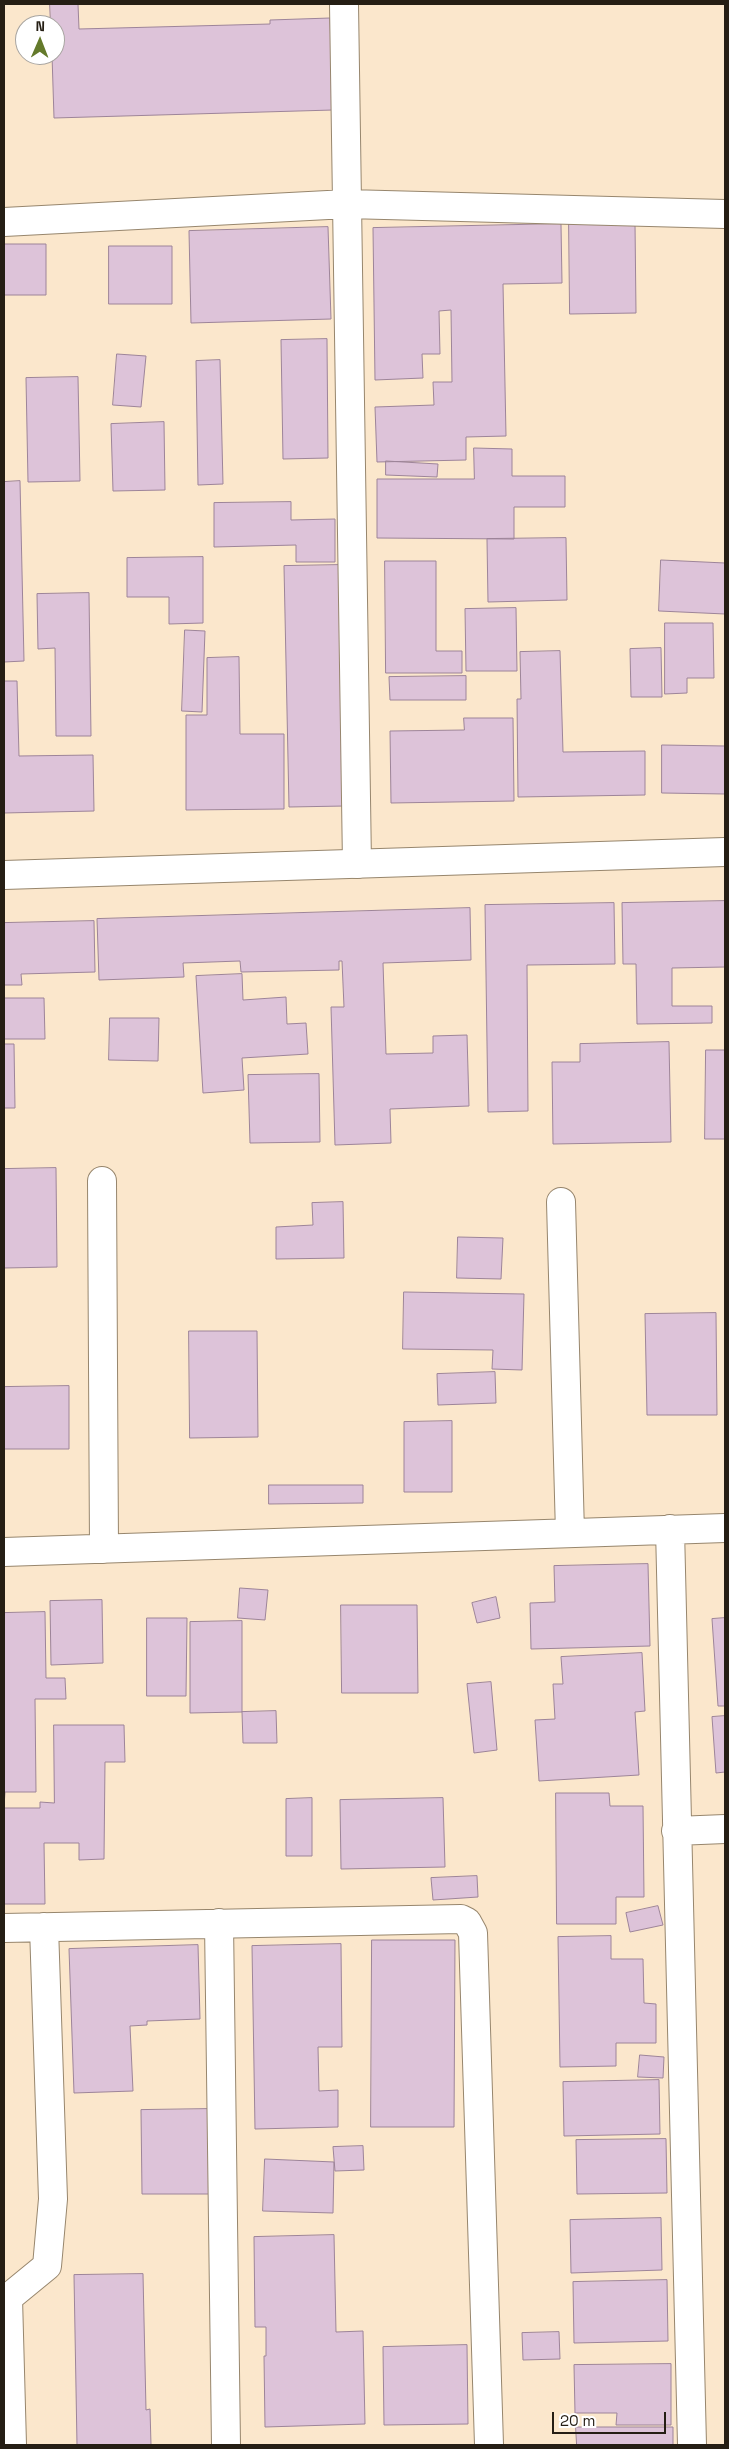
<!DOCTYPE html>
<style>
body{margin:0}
#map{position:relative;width:729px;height:2449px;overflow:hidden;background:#fbe7cc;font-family:"Space Grotesk",sans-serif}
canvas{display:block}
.frame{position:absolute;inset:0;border:5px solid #251e14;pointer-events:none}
.north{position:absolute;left:15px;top:15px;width:50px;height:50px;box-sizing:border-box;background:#fff;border:1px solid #a8a5a1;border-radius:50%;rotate:1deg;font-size:14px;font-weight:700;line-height:20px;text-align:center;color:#251e14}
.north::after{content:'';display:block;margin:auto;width:18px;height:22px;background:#647a2b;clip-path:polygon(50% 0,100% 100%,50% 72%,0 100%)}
.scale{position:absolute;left:552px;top:2412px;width:114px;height:22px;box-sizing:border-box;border:2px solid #251e14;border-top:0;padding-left:6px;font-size:15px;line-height:18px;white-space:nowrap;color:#251e14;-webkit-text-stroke:4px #fff;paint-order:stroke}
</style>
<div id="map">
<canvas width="729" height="2449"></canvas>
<div class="frame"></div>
<div class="north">N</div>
<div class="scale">20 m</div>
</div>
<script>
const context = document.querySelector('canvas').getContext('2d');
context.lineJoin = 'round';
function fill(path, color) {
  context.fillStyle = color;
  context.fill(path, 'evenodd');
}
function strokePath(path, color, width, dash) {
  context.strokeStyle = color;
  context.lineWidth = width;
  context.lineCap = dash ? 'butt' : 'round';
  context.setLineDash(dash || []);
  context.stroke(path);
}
const building = new Path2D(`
 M50,4h28l1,25 191,-5v-4l60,-2 3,92 -279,8 -2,-63h3v-30h-4z
 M569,223h66l1,90 -66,1z
 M561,224l1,59 -59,1 3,152 -40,1v23l-89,2 -2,-55 59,-2 -1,-23h19l-1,-72 -12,1 1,43h-18l1,24 -48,2 -2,-152z
 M328,227l3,92 -140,4 -2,-92z
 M4,244h42v51h-42z
 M109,246h63v58h-63z
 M327,339l1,119 -45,1 -2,-119z
 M117,354l29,2 -5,51 -28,-2z
 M220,360l3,124 -25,1 -2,-124z
 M78,377l2,104 -52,1 -2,-104z
 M164,422l1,68 -52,1 -2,-67z
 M474,448l38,1v27h53v31h-51v32l-137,-1v-59h97z
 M386,461l52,3 -1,13 -51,-2z
 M20,481l4,180 -20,1v-180z
 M291,502v18l44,-1v43h-39v-17l-82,2v-44z
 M566,538l1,62 -79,2 -1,-63z
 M203,557v66l-34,1v-27h-42v-39z
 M661,560l64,3v51l-66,-3z
 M385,561h51v90h26v22h-76z
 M339,565l6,241 -56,1 -5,-241z
 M89,593l2,143h-35l-1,-88 -17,1 -1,-55z
 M516,608l1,63h-51l-1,-62z
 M665,623h48l1,55h-27v15l-22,1z
 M185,630l20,1 -3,81 -20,-1z
 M661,648l1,49h-31l-1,-48z
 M560,651l3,101 82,-1v44l-127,2 -1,-98h4l-1,-47z
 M239,657l1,77h44v75l-98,1v-95h21v-57z
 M466,676v24h-76l-1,-23z
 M4,681h13l2,75 74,-1 1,56 -90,2z
 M464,718h49l1,83 -123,2 -1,-72 74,-1z
 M662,745l63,1v48l-63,-1z
 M725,901v66l-53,1v38h40v17l-75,1 -1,-60h-13l-1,-61z
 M614,903l1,61 -88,1 1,146 -40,1 -3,-207z
 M470,908l1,52 -88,3 3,91 47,-1v-17l34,-1 2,71 -79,3 1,34 -56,2 -4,-138h13l-2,-46h-3v9l-98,2 -1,-11 -57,2 1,14 -85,3 -2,-61z
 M94,921l1,51 -74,2 1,11h-18v-62z
 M242,974l1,26 43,-3 1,27 19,-1 2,31 -66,4 2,32 -41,3 -7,-117z
 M4,998h40l1,41h-41z
 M110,1018h49l-1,43 -49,-1z
 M669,1042l2,100 -118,2 -1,-82h28v-18z
 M4,1044h10l1,64h-11z
 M706,1050h19v89h-20z
 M319,1074l1,68 -70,1 -2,-68z
 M56,1168l1,99 -53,1v-99z
 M343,1202l1,56 -68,1v-32l37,-2 -1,-22z
 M458,1237l45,1 -2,41 -44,-1z
 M404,1292l120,2 -2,76 -30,-1 1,-19 -90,-1z
 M716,1313l1,102h-70l-2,-101z
 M189,1331h68l1,106 -68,1z
 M495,1372l1,31 -58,2 -1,-31z
 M69,1386v63h-65v-62z
 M452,1421v71h-48v-70z
 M269,1485h94v18l-94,1z
 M648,1564l2,82 -119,3 -1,-46 25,-1 -1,-36z
 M240,1588l28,2 -3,30 -27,-2z
 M496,1597l4,21 -23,5 -5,-20z
 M102,1600l1,63 -52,2 -1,-64z
 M341,1605h76l1,88h-76z
 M45,1612l1,66h19l1,21h-31l1,93h-31l-1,14v-193z
 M147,1618h40l-1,78h-39z
 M725,1618v88h-7l-6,-87z
 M242,1621v91l-52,1v-91z
 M642,1653l3,58 -10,1 4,63 -100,6 -4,-61 20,-1 -2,-35h10l-2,-27z
 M491,1682l6,68 -23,3 -7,-69z
 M276,1711l1,32h-34l-1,-31z
 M725,1716v56l-9,1 -4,-56z
 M54,1725h70l1,37h-20l-1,97 -25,1v-17h-35l1,61h-41v-96h36v-6l14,1z
 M556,1793h53l1,13h33l1,91h-28v27h-59z
 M312,1798v58h-26v-57z
 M443,1798l2,69 -104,2 -1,-69z
 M477,1876l1,21 -45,3 -2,-22z
 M658,1906l5,19 -33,7 -4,-19z
 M611,1936v23h32l1,44 12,1v39h-40v23l-56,1 -2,-130z
 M372,1940h83l-1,187h-83z
 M341,1944l1,103h-24l1,44 19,-1v37l-83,2 -3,-183z
 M198,1945l2,74 -53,2v4l-17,1 3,65 -59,2 -5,-144z
 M640,2055l24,2 -1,21 -25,-1z
 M659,2080l1,54 -96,2 -1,-54z
 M208,2109l1,85h-67l-1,-84z
 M666,2139l1,54 -90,1 -1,-54z
 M363,2146l1,24 -29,1 -2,-24z
 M265,2159l69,3 -1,51 -70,-2z
 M661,2218l1,52 -91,3 -1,-53z
 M334,2235l2,97 27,-1 2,93 -100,3 -1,-71h2v-29h-11l-1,-90z
 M143,2274l3,136 4,-1 1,36h-74l-3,-170z
 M667,2280l1,61 -94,2 -1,-61z
 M559,2332l1,27 -37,1 -1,-27z
 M467,2345l1,79 -84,1 -1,-78z
 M671,2364v61h-55l1,-12h-42l-1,-48z
 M576,2427h97v18h-96z`);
fill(building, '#ddc3d9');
strokePath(building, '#9d8499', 1);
const minor = new Path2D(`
 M344,4l13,860
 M4,222l343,-18 378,10
 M102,1181l2,368
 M561,1202l9,331
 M670,1529l22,916
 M4,1552l721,-24
 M676,1831l49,-2
 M219,1923l7,522
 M4,1928l457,-9 6,3 6,11 16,512
 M8,2298l39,-32 6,-67 -9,-272
 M8,2298l4,147`);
const primary = new Path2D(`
 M4,875l721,-23`);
strokePath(minor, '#97866d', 30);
strokePath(primary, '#97866d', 30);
strokePath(minor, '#fff', 28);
strokePath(primary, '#fff', 28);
</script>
